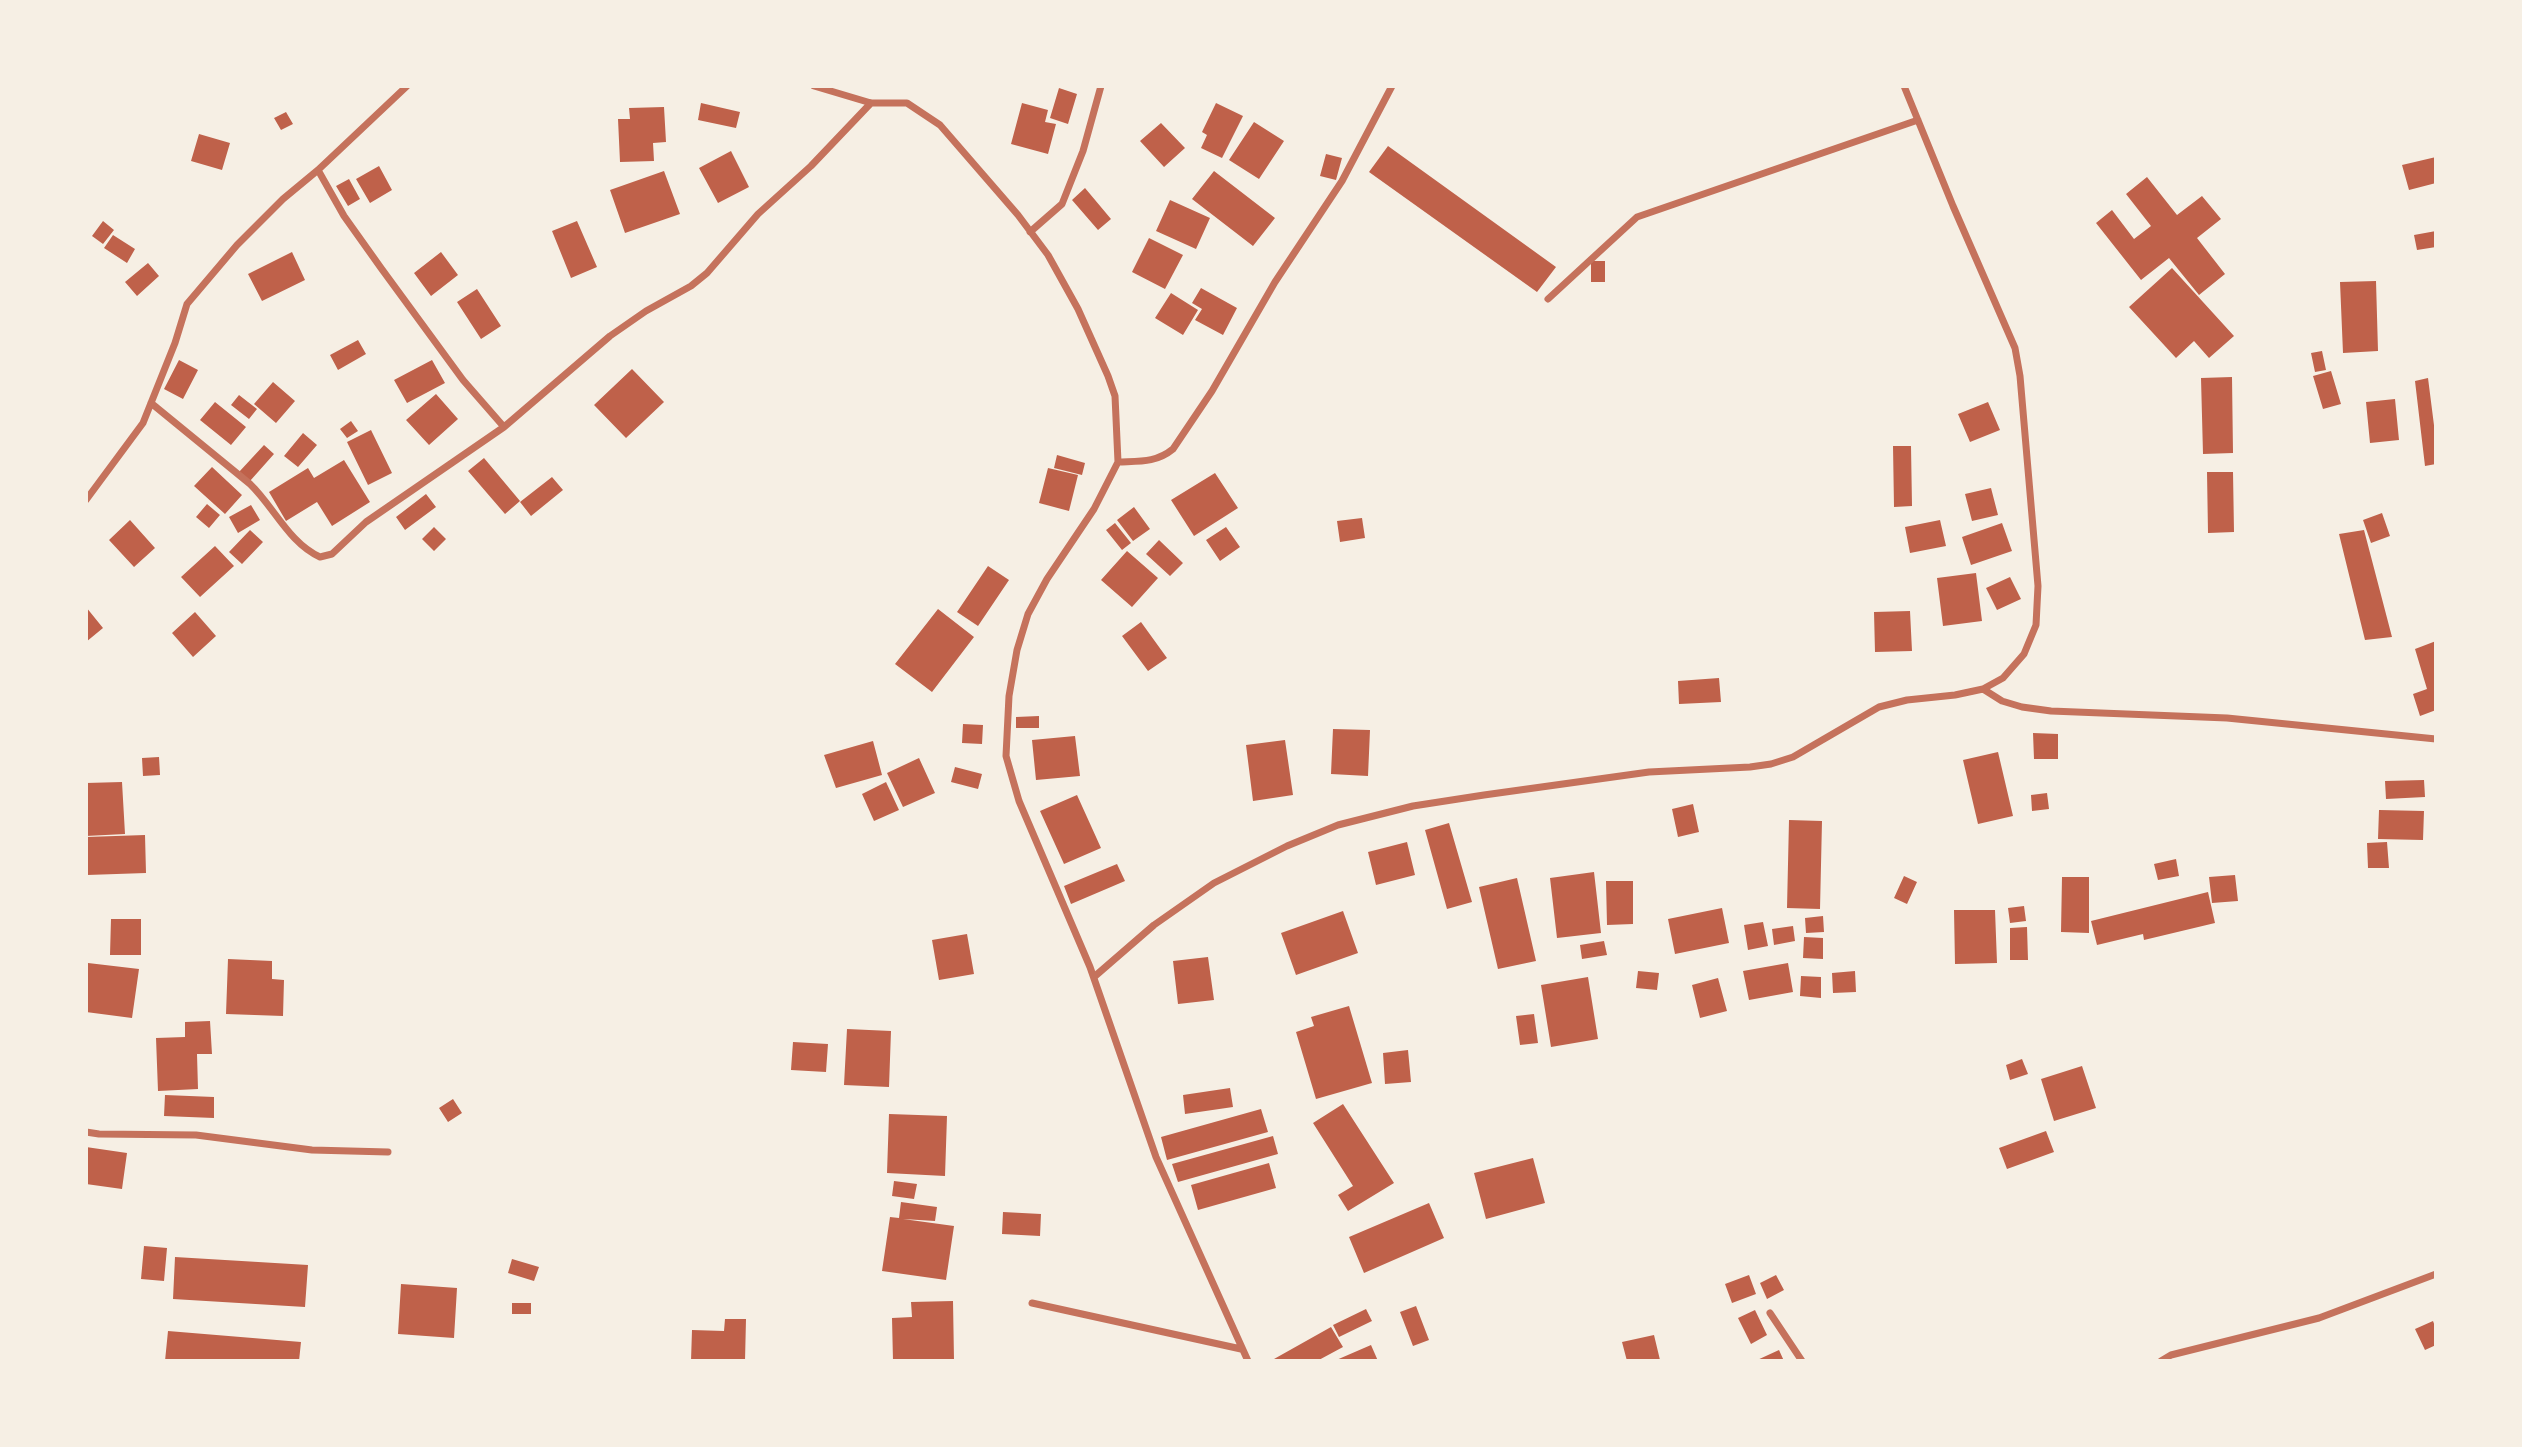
<!DOCTYPE html>
<style>
body{margin:0}
#map{position:relative;width:2522px;height:1447px;overflow:hidden;background:#f6efe4;font-family:Georgia,serif}
canvas{display:block}
.frame{position:absolute;inset:0;border:88px solid #f6efe4;pointer-events:none}
</style>
<div id="map">
<canvas width="2522" height="1447"></canvas>
<div class="frame"></div>
</div>
<script>
const context = document.querySelector('canvas').getContext('2d');
context.lineJoin = 'round';
function fill(path, color) {
  context.fillStyle = color;
  context.fill(path, 'evenodd');
}
function strokePath(path, color, width, dash) {
  context.strokeStyle = color;
  context.lineWidth = width;
  context.lineCap = dash ? 'butt' : 'round';
  context.setLineDash(dash || []);
  context.stroke(path);
}
fill(new Path2D(`
 M1059,88l18,6 -9,30 -18,-6z
 M701,103l39,9 -4,16 -38,-8z
 M1022,103l26,7 -3,12 11,2 -8,30 -37,-10z
 M1216,103l27,13 -21,42 -21,-10 6,-13 -5,-3z
 M664,107l2,35 -13,1 1,18 -34,1 -2,-43h12l-1,-11z
 M286,112l7,12 -12,6 -7,-12z
 M1254,122l30,19 -25,38 -30,-19z
 M1161,123l24,25 -21,19 -24,-26z
 M199,134l31,9 -8,27 -31,-9z
 M1388,146l168,121 -19,25 -168,-120z
 M731,151l18,36 -31,16 -19,-35z
 M1326,154l16,4 -6,22 -16,-4z
 M2436,157v26l-27,7 -7,-25z
 M379,166l13,24 -22,13 -14,-24z
 M664,171l16,43 -55,19 -15,-43z
 M1214,171l61,47 -22,28 -61,-47z
 M2147,177l30,38 25,-19 19,23 -24,19 28,36 -26,21 -30,-37 -28,22 -45,-57 16,-13 22,29 17,-13 -25,-32z
 M349,179l11,20 -12,7 -12,-20z
 M1085,188l26,31 -13,11 -26,-30z
 M1170,200l40,18 -14,31 -40,-18z
 M103,221l11,9 -11,14 -11,-8z
 M577,221l20,46 -26,11 -19,-47z
 M2436,231v16l-19,3 -3,-15z
 M113,235l22,14 -8,14 -23,-15z
 M1149,238l34,17 -18,34 -33,-17z
 M292,252l13,28 -43,21 -14,-27z
 M441,252l17,23 -27,21 -17,-23z
 M1591,261h14v21h-14z
 M148,263l11,13 -22,20 -12,-14z
 M2172,268l62,68 -25,22 -15,-17 -18,17 -47,-51z
 M2376,281l2,70 -35,2 -3,-71z
 M1201,288l36,20 -14,27 -28,-15 7,-11 -10,-6z
 M477,289l24,37 -20,13 -24,-37z
 M1171,293l27,17 -15,25 -28,-17z
 M358,340l8,14 -28,16 -8,-15z
 M2322,351l4,19 -11,2 -4,-19z
 M179,360l19,10 -15,29 -19,-10z
 M432,360l13,23 -38,20 -13,-23z
 M632,369l32,33 -38,36 -32,-33z
 M2331,371l10,33 -18,5 -10,-33z
 M2232,377l1,76 -30,1 -2,-76z
 M2428,378l8,63v23l-11,2 -10,-85z
 M273,382l22,19 -19,22 -22,-19z
 M436,394l22,25 -29,26 -23,-25z
 M239,395l18,14 -8,10 -18,-14z
 M2395,399l4,41 -29,3 -4,-41z
 M215,402l31,25 -15,18 -31,-25z
 M1988,402l12,28 -30,12 -12,-28z
 M351,421l7,10 -11,7 -7,-9z
 M371,430l21,43 -24,12 -21,-43z
 M303,433l14,12 -19,22 -14,-11z
 M264,445l10,9 -24,27 -11,-9z
 M1893,446h18l1,60 -18,1z
 M1057,455l28,8 -3,12 -28,-7z
 M484,458l36,43 -15,13 -37,-43z
 M344,460l26,42 -38,24 -15,-24 -31,19 -17,-29 39,-24 6,10z
 M212,467l30,28 -17,19 -31,-28z
 M1048,468l30,7 -9,36 -30,-8z
 M2207,472h26l1,60 -26,1z
 M1215,473l23,35 -44,28 -23,-36z
 M552,477l11,13 -32,26 -11,-14z
 M1991,488l7,27 -26,6 -7,-27z
 M426,494l10,13 -31,23 -9,-13z
 M207,504l13,11 -11,13 -13,-11z
 M251,505l9,15 -22,13 -9,-16z
 M1134,507l16,22 -17,12 -16,-21z
 M2382,513l8,23 -19,7 -8,-23z
 M1362,518l3,20 -25,4 -3,-21z
 M130,520l25,28 -21,19 -25,-27z
 M1940,520l6,26 -36,7 -5,-26z
 M1115,523l16,20 -9,7 -16,-20z
 M2002,523l10,28 -41,14 -9,-28z
 M434,527l12,12 -12,12 -12,-12z
 M1226,527l14,20 -20,14 -14,-21z
 M250,530l13,12 -21,22 -13,-12z
 M2364,530l28,107 -27,3 -26,-106z
 M1159,540l24,23 -13,13 -24,-22z
 M215,546l19,20 -34,31 -19,-20z
 M1127,551l31,27 -26,29 -31,-27z
 M988,566l21,14 -31,46 -21,-14z
 M1976,573l6,48 -39,5 -6,-48z
 M2010,577l11,22 -24,11 -11,-22z
 M86,607l17,21 -17,14z
 M938,609l36,28 -42,55 -37,-28z
 M1910,611l2,40 -37,1 -1,-40z
 M195,612l21,24 -23,21 -21,-24z
 M1141,622l26,36 -19,13 -26,-35z
 M2436,641v69l-16,6 -7,-22 14,-5 -12,-40z
 M1719,678l2,24 -42,2 -1,-23z
 M1039,716v12h-23v-11z
 M963,724l20,1 -1,19 -20,-1z
 M1333,729l37,1 -2,46 -37,-2z
 M2033,733l25,1v25h-24z
 M1075,736l5,40 -44,4 -4,-40z
 M1285,740l8,55 -40,6 -7,-56z
 M873,741l9,34 -46,13 -12,-33z
 M1998,752l15,64 -35,8 -15,-64z
 M159,757l1,18 -17,1 -1,-18z
 M919,758l16,35 -32,14 -16,-34z
 M955,767l27,7 -4,15 -27,-7z
 M2424,780l1,17 -39,2 -1,-18z
 M122,782l3,52 -39,2v-53z
 M886,782l13,28 -25,11 -12,-27z
 M2047,793l2,16 -17,2 -1,-16z
 M1077,795l24,53 -37,16 -24,-53z
 M1693,804l6,28 -21,5 -6,-28z
 M2379,810l45,1 -1,29 -45,-1z
 M1789,820l33,1 -2,88 -33,-1z
 M1449,823l23,79 -25,7 -22,-79z
 M145,835l1,38 -59,2 -1,-38z
 M1407,842l8,33 -39,10 -8,-33z
 M2387,842l2,26h-21l-1,-25z
 M2176,859l3,17 -21,4 -4,-16z
 M1117,864l8,17 -54,23 -7,-18z
 M1594,872l7,61 -44,5 -7,-60z
 M2235,875l3,26 -26,2 -3,-26z
 M1904,876l13,6 -10,22 -13,-6z
 M2062,877h27v56l-28,-1z
 M1517,878l19,83 -38,8 -19,-82z
 M1606,881h27v43l-26,1z
 M2208,892l7,31 -71,17 -1,-6 -46,11 -6,-24z
 M2024,906l2,15 -16,2 -2,-15z
 M1722,908l7,35 -54,11 -7,-35z
 M1954,910h41l2,53 -42,1z
 M1343,911l15,42 -62,22 -15,-42z
 M1823,916l1,16 -18,1 -1,-15z
 M111,919h30v36h-31z
 M1763,922l5,24 -20,4 -4,-25z
 M1793,926l2,15 -21,4 -2,-16z
 M2027,927l1,33h-18v-32z
 M967,934l7,40 -35,6 -7,-40z
 M1804,937l19,1v21l-20,-1z
 M1604,941l3,14 -25,4 -2,-14z
 M1208,957l6,43 -36,4 -5,-43z
 M228,959l44,2v18l12,1 -1,36 -57,-2z
 M88,963l51,6 -7,49 -46,-6z
 M1788,963l5,29 -44,8 -6,-29z
 M1638,971l21,2 -2,17 -21,-2z
 M1855,971l1,21 -23,1 -1,-20z
 M1801,976l20,1v21l-21,-2z
 M1588,977l10,62 -47,8 -10,-62z
 M1718,978l9,33 -27,7 -8,-33z
 M1349,1006l23,77 -56,16 -20,-67 18,-6 -3,-9z
 M1534,1014l4,29 -18,2 -4,-29z
 M210,1021l2,33h-15l1,35 -40,2 -2,-53 29,-1v-15z
 M847,1029l44,2 -2,56 -45,-2z
 M793,1042l35,2 -2,28 -35,-2z
 M1408,1050l3,32 -26,2 -2,-31z
 M2022,1059l6,15 -18,6 -4,-15z
 M2082,1066l14,42 -42,13 -13,-42z
 M1230,1088l3,19 -48,7 -2,-19z
 M165,1095l49,2v21l-50,-2z
 M453,1099l9,14 -14,9 -9,-14z
 M1343,1104l51,79 -46,28 -10,-16 15,-9 -40,-63z
 M1261,1109l7,23 -101,28 -6,-23z
 M889,1114l58,2 -2,60 -58,-3z
 M2046,1131l8,21 -47,17 -8,-21z
 M1273,1136l5,18 -100,28 -6,-18z
 M86,1147l41,6 -5,36 -36,-5z
 M1533,1158l12,45 -59,16 -12,-46z
 M1269,1163l7,25 -78,22 -7,-25z
 M894,1181l23,3 -3,15 -22,-3z
 M901,1202l36,5 -2,14 -32,-2 51,7 -8,54 -64,-9 8,-54 9,1z
 M1429,1203l15,35 -80,35 -15,-36z
 M1003,1212l38,2 -1,22 -38,-2z
 M144,1246l23,2 -3,33 -23,-2z
 M175,1257l133,8 -3,42 -132,-8z
 M512,1259l27,8 -5,14 -26,-8z
 M1749,1275l7,19 -24,9 -7,-19z
 M1776,1275l8,15 -17,9 -7,-16z
 M401,1284l56,4 -3,50 -56,-4z
 M953,1301l1,59 -61,1 -1,-43 20,-1 -1,-15z
 M512,1303h19v11h-19z
 M1416,1306l13,34 -16,6 -13,-34z
 M1366,1309l6,12 -33,16 -6,-12z
 M1755,1310l12,25 -16,9 -13,-26z
 M725,1319h21l-1,42h-54l1,-31 32,1z
 M2433,1321l3,8v16l-11,5 -10,-21z
 M1331,1327l12,20 -26,14h-42l-1,-2z
 M168,1331l133,11 -2,19h-134z
 M1654,1335l6,25 -33,1 -5,-19z
 M1371,1345l7,16h-44z
 M1779,1350l5,11h-29z`), '#bf614a');
strokePath(new Path2D(`
 M814,86l57,17h36l33,22 78,90 30,40 30,54 30,67 7,20 3,66 -24,47 -47,70 -19,35 -11,36 -8,46 -3,60 13,45 71,166 66,190 92,204
 M318,170l26,46 37,52 82,112 41,47
 M1030,232l32,-28 21,-53 18,-65
 M1548,299l89,-82 281,-97
 M151,403l99,81c24,23 39,59 70,73l12,-3 34,-32 138,-95 106,-91 36,-25 45,-25 16,-13 51,-59 53,-48 60,-63
 M1118,462c21,-1 38,1 55,-13l39,-58 63,-109 67,-101 50,-95
 M86,500l57,-77 32,-80 12,-39 50,-59 46,-46 35,-29 89,-84
 M1983,689l19,12 20,6 29,4 176,7 209,21
 M1094,977l60,-52 60,-42 73,-37 51,-21 75,-19 71,-11 165,-23 101,-5 21,-3 22,-7 86,-50 28,-7 48,-5 28,-6 20,-11 21,-24 12,-29 2,-39 -18,-210 -5,-28 -62,-142 -49,-120
 M86,1132l13,2 97,1 116,15 76,2
 M1032,1303l209,46
 M1770,1313l32,48
 M2161,1361l10,-6 148,-37 117,-44`), '#c5725c', 7);
</script>
